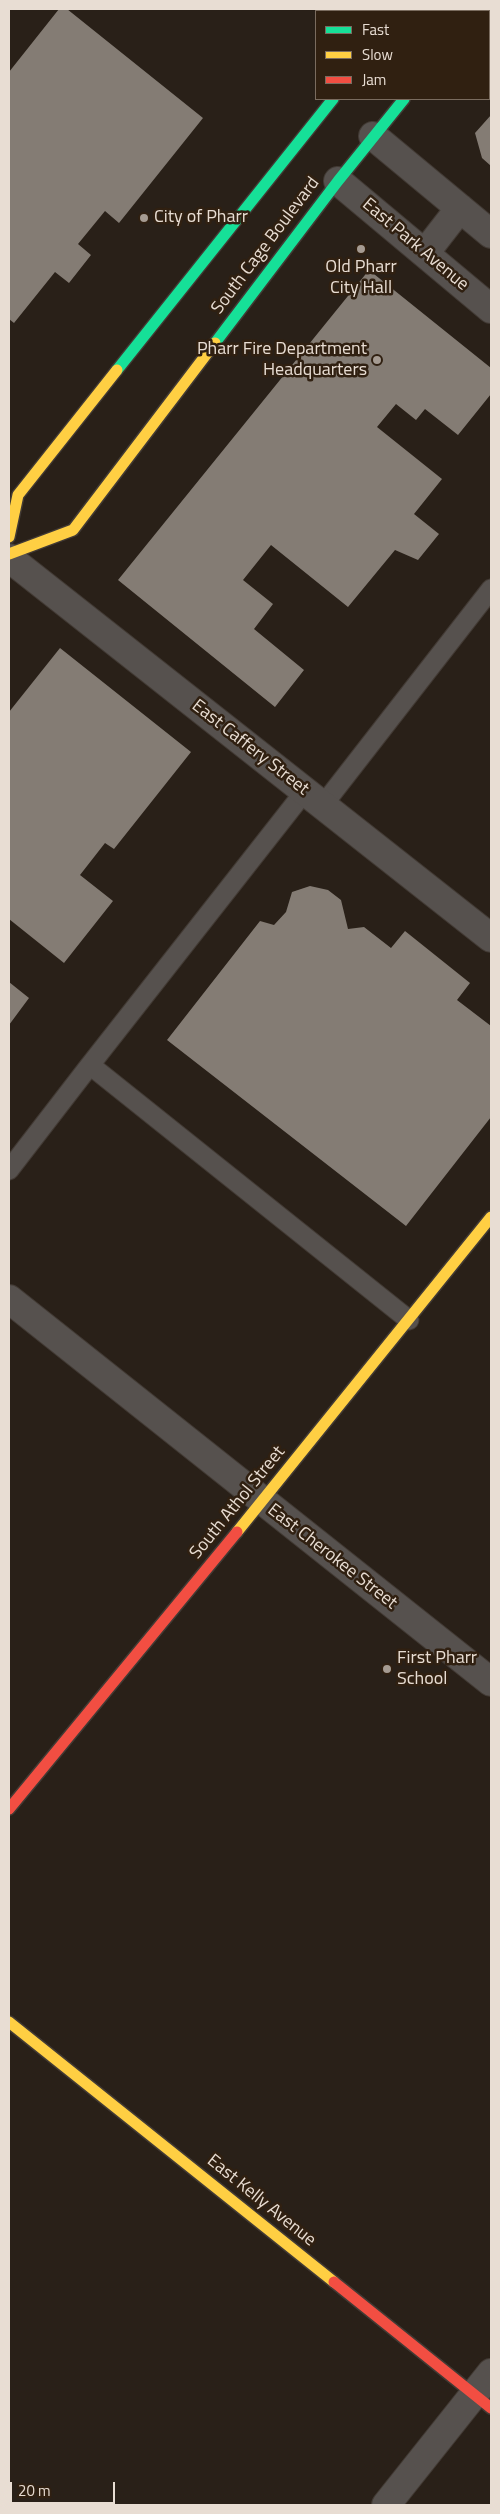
<!DOCTYPE html>
<style>
body{margin:0}
#map{position:relative;width:500px;height:2514px;overflow:hidden;background:#292018;font-family:"Titillium Web",sans-serif}
canvas{display:block}
.frame{position:absolute;inset:0;border:10px solid #e8ddd3;pointer-events:none}
.legend{position:absolute;left:315px;top:10px;width:175px;height:90px;box-sizing:border-box;background:#302011;border:1px solid #7a6c5f;margin:0;padding:6px 9px;list-style:none;font-size:15px;color:#e8ddd3}
.legend li{display:flex;align-items:center;gap:10px;height:25px}
.legend b{width:25px;border:1px solid #7a6c5f}
.scale{position:absolute;left:10px;top:2482px;width:105px;height:22px;box-sizing:border-box;border:2px solid #e8ddd3;border-top:0;padding-left:6px;font-size:15px;line-height:18px;white-space:nowrap;color:#e8ddd3;-webkit-text-stroke:4px #302011;paint-order:stroke}
</style>
<div id="map">
<canvas width="500" height="2514"></canvas>
<div class="frame"></div>
<ul class="legend">
<li><b style="height:6px;background:#16e098"></b>Fast</li>
<li><b style="height:6px;background:#ffcf43"></b>Slow</li>
<li><b style="height:6px;background:#f24e42"></b>Jam</li>
</ul>
<div class="scale">20 m</div>
</div>
<script>
const context = document.querySelector('canvas').getContext('2d');
context.lineJoin = 'round';
function fill(path, color) {
  context.fillStyle = color;
  context.fill(path, 'evenodd');
}
function strokePath(path, color, width, dash) {
  context.strokeStyle = color;
  context.lineWidth = width;
  context.lineCap = dash ? 'butt' : 'round';
  context.setLineDash(dash || []);
  context.stroke(path);
}
function label(font, color, halo, rows, align = 'center') {
  context.font = font + ' "Titillium Web",sans-serif';
  context.lineWidth = 5;
  context.setLineDash([]);
  context.textBaseline = 'middle';
  context.strokeStyle = halo;
  context.fillStyle = color;
  for (const [text, x, y, turn = 0] of rows) {
    context.save();
    context.translate(x, y);
    context.rotate((+turn || 0) * Math.PI / 180);
    context.textAlign = isNaN(turn) ? turn : align;
    if (halo) context.strokeText(text, 0, 0);
    context.fillText(text, 0, 0);
    context.restore();
  }
}
fill(new Path2D(`
 M59,9h8l136,109 -84,105 -14,-12 -27,33 13,11 -22,28 -14,-11 -41,51 -5,-4v-247z
 M491,115v51l-9,-8 -7,-25z
 M369,270l122,98v26l-33,41 -33,-26 -9,11 -20,-16 -19,23 65,52 -28,35 25,20 -21,26 -23,-10 -47,57 -77,-62 -28,35 30,24 -19,25 50,41 -29,37 -157,-127z
 M60,648l131,104 -77,97 -9,-6 -25,32 33,26 -49,62 -55,-44v-207z
 M310,886l18,4 13,10 7,29 16,-2 27,21 14,-17 65,52 -13,17 34,26v91l-85,109 -239,-186 93,-119 14,4 12,-13 6,-20z
 M9,982l20,16 -20,27z`), '#847c74');
const lane = new Path2D(`
 M323,805l168,-216
 M90,1065l215,-274
 M9,1170l81,-105 319,255`);
const street = new Path2D(`
 M373,136l118,98
 M338,181l153,128
 M425,253l35,-45
 M9,558l482,380
 M9,1299l482,383
 M386,2505l105,-132`);
const fast = new Path2D(`
 M215,343l123,-162 66,-82
 M117,370l216,-271`);
const slow = new Path2D(`
 M9,537l9,-42 99,-125
 M9,554l64,-24 142,-187
 M237,1532l254,-315
 M9,2022l325,260`);
const jam = new Path2D(`
 M403,11l2,-2
 M475,11l5,-2
 M9,1809l228,-277
 M334,2282l157,126`);
strokePath(lane, '#423a34', 21);
strokePath(street, '#423a34', 30);
strokePath(fast, '#423a34', 14);
strokePath(slow, '#423a34', 14);
strokePath(jam, '#423a34', 14);
strokePath(lane, '#56514e', 19);
strokePath(street, '#56514e', 28);
strokePath(fast, '#16e098', 11);
strokePath(slow, '#ffcf43', 11);
strokePath(jam, '#f24e42', 11);
for (const [x, y, r, color] of [
 [144,218,5,"#a59b92"],
 [361,249,5,"#a59b92"],
 [377,360,5,"#a59b92"],
 [387,1669,5,"#a59b92"]
]) {
  const dot = new Path2D();
  dot.arc(x, y, r, 0, 2 * Math.PI);
  context.fillStyle = color;
  context.fill(dot);
  strokePath(dot, '#302011', 2);
}
label('18px', '#e8ddd3', '#302011', [
 ["City of Pharr",154,218],
 ["Old Pharr",361,268,"center"],
 ["City Hall",361,289,"center"],
 ["Pharr Fire Department",367,350,"right"],
 ["Headquarters",367,371,"right"],
 ["First Pharr",397,1659],
 ["School",397,1680]
], 'left');
label('18px', '#e8ddd3', '#302011', [
 ["East Park Avenue",415,245,40],
 ["South Cage Boulevard",266,246,-53],
 ["East Caffery Street",250,748,38],
 ["South Athol Street",238,1503,-51],
 ["East Cherokee Street",332,1557,38],
 ["East Kelly Avenue",261,2201,39]
]);
</script>
